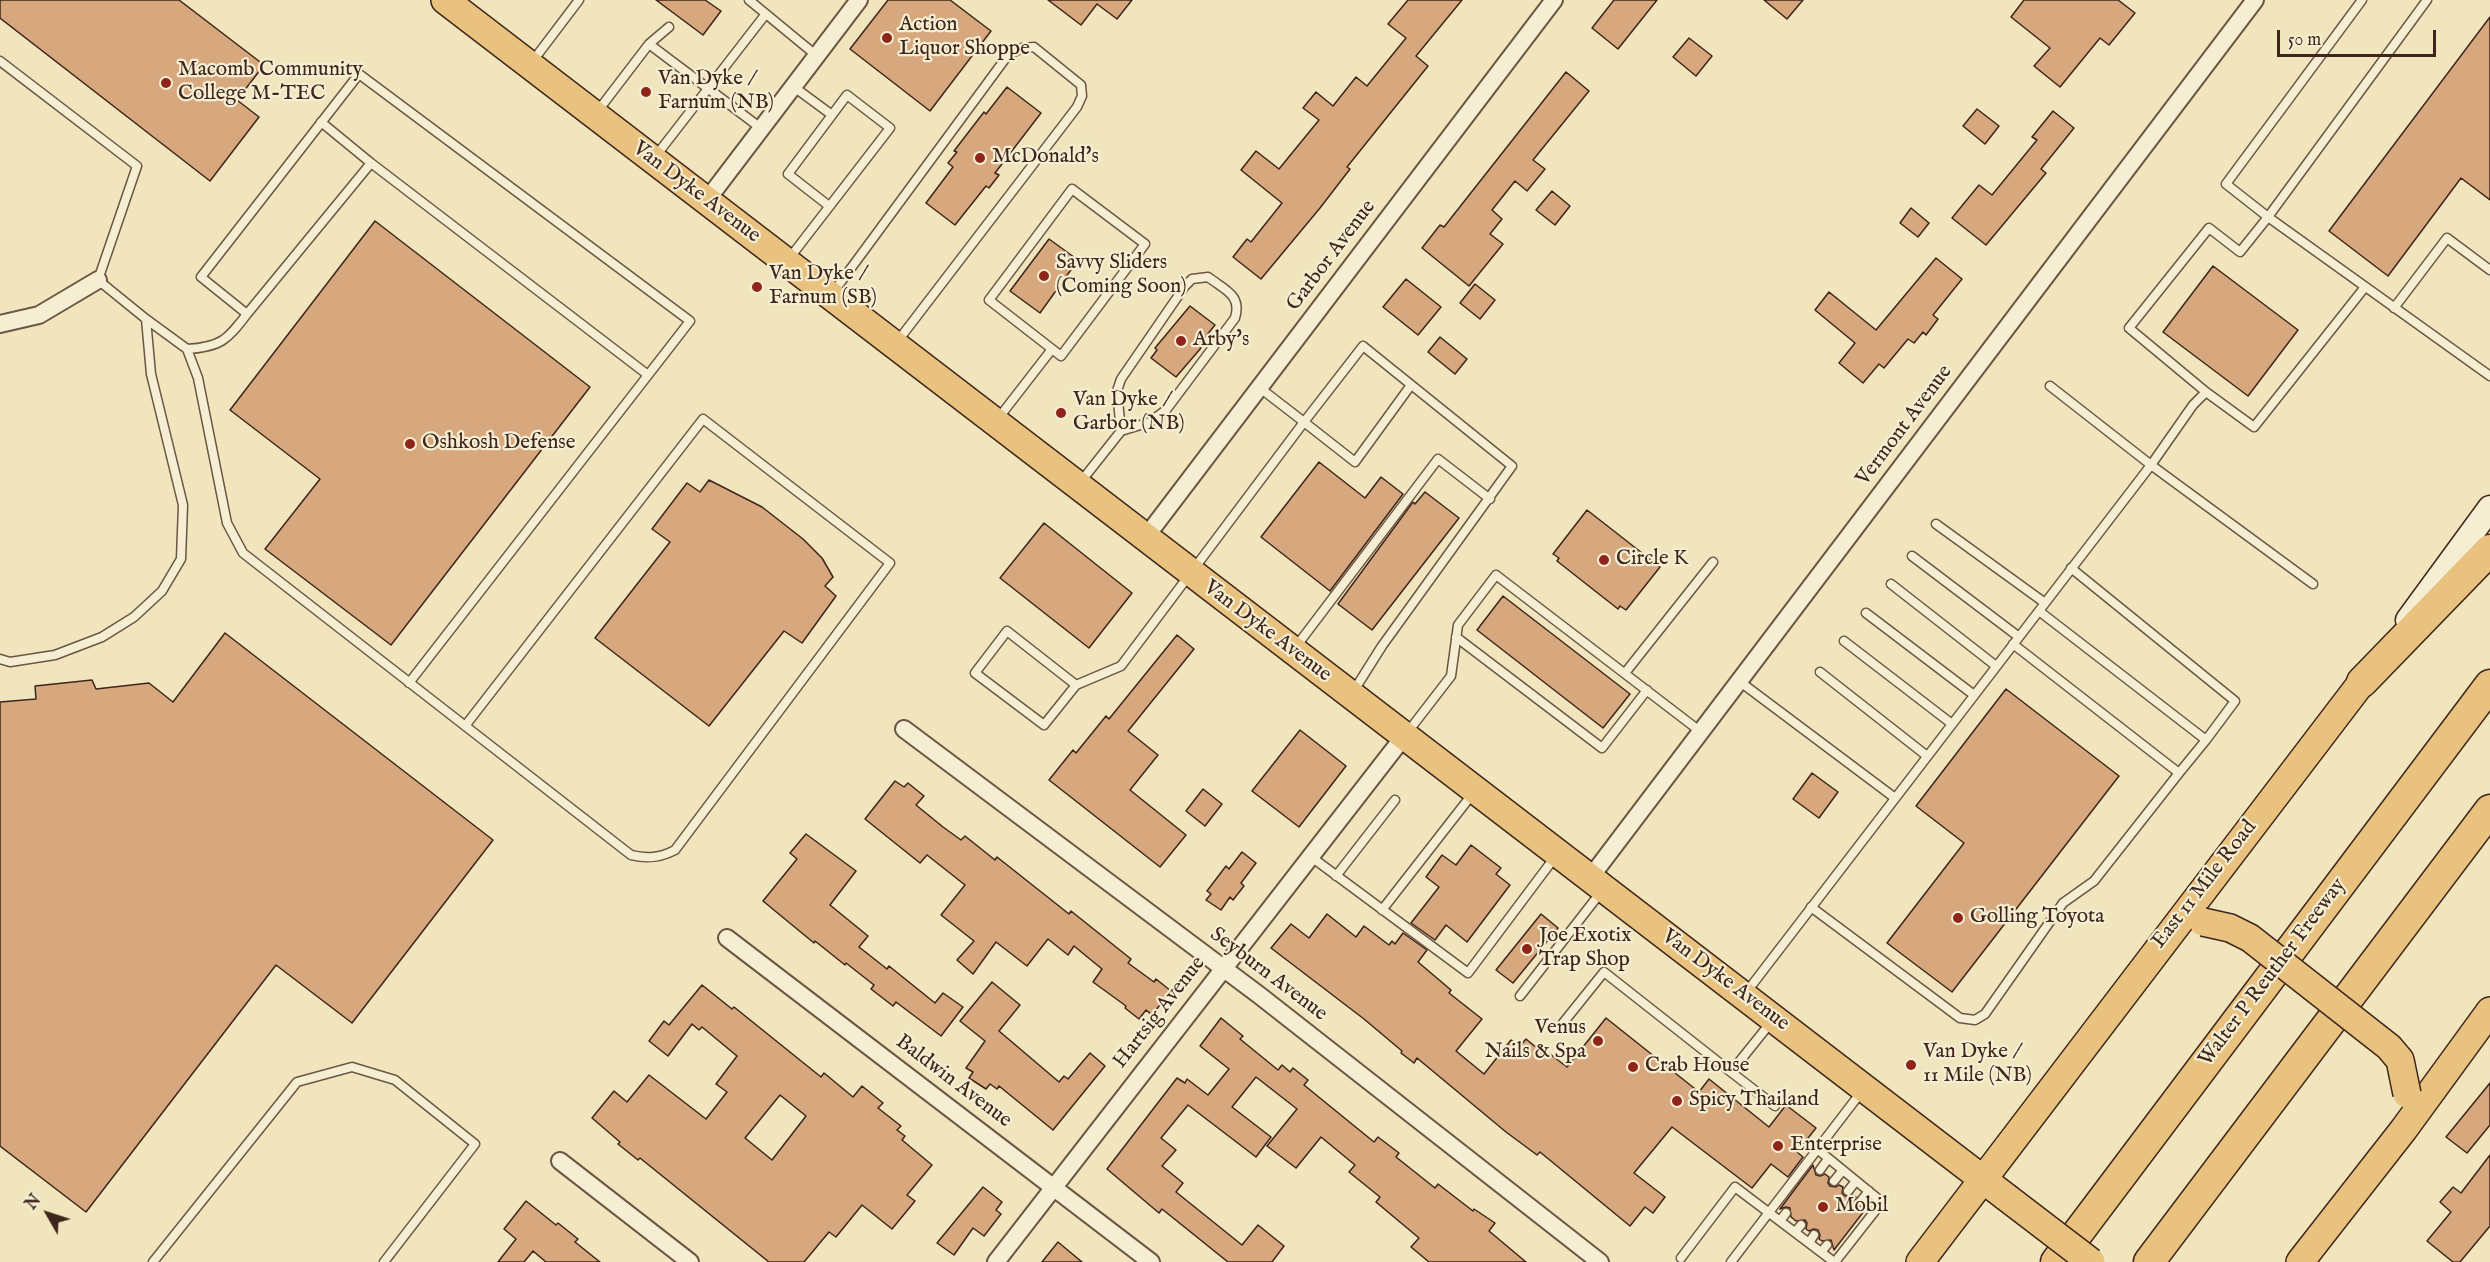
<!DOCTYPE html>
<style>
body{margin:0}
#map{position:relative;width:2490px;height:1262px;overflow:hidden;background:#f0e5bc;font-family:"IM FELL English",serif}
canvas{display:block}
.north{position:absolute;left:18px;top:1184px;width:60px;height:60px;-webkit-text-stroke:4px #f5eed3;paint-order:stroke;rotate:309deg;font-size:16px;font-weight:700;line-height:24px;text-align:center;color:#3f251b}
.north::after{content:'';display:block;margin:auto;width:21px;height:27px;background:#3f251b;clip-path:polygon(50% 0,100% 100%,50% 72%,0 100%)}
.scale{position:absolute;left:2277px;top:30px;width:159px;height:27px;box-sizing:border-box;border:3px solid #3f251b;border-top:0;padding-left:8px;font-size:18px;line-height:21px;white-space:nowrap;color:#3f251b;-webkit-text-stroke:4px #f5eed3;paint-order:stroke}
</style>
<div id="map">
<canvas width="2490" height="1262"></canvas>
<div class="north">N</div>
<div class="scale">50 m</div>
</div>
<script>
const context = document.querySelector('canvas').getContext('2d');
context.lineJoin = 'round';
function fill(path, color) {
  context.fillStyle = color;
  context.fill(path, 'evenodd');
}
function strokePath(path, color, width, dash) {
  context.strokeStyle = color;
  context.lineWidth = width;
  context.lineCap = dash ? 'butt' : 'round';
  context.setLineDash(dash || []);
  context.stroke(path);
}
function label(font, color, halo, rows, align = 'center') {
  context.font = font + ' "IM FELL English",serif';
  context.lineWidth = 4.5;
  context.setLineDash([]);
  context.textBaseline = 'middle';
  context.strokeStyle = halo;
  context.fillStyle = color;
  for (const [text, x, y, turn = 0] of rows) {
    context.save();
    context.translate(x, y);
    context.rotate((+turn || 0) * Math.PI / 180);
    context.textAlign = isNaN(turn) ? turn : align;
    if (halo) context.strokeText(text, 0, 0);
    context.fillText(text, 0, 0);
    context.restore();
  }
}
const building = new Path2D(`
 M0,0h179l85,65 -27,35 22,17 -49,64 -210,-163z
 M656,0h49l16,11 -18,24z
 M888,0h62l41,31 -61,80 -80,-62z
 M1048,0h84l-15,19 -20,-15 -16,21z
 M1408,0h54l-46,56 12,10 -81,101 3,2 -30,39 -59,71 -28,-22 14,-18 4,3 31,-39 -41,-33 15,-19 23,18 40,-49 -16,-12 13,-16 17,14 23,-29 11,9 39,-48 -18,-14z
 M1614,0h43l-39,49 -26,-21z
 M1764,0h39l-16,19z
 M2024,0h94l17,13 -26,32 -9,-7 -40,49 -26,-21 16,-18 -39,-31z
 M2490,17v183l-29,-22 -73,98 -59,-45z
 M1689,38l23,18 -16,20 -23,-19z
 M1566,72l23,19 -56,69 12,9 -18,22 -12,-10 -23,29 10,9 -12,15 13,10 -34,42 -47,-38 18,-23 4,2z
 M1007,87l34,26 -46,60 4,2 -10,13 -3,-2 -31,39 -29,-22 27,-36 -5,-4 9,-11 -3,-1 30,-39 2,2z
 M1977,109l22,17 -14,18 -22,-18z
 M2053,111l21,17 -33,41 5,4 -60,72 -34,-27 27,-33 13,10 45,-55 -5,-3z
 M1552,191l18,15 -15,19 -19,-15z
 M1911,208l18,15 -11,14 -18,-14z
 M375,221l215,166 -199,258 -126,-96 55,-70 -90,-69z
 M1049,239l29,21 -38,53 -30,-22z
 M1936,258l26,21 -29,36 5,4 -12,16 -3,-3 -9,11 -6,-4 -24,29 -5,-4 -16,19 -24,-20 16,-20 -40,-33 14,-18 47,38z
 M2213,266l85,64 -50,66 -85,-64z
 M1406,279l35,28 -23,28 -35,-28z
 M1475,284l20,16 -15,19 -20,-16z
 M1190,306l25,19 -16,20 2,3 -25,29 -25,-19 6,-8 -2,-2z
 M1440,337l27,22 -12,15 -27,-22z
 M1319,462l46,36 16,-21 22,17 -73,97 -69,-54z
 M709,480l53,27 41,32 19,19 11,19 -8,9 11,10 -34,47 -18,-12 -75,95 -114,-88 75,-96 -18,-13 35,-46 13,9z
 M1425,492l34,26 -87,112 -34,-26 75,-102 2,2z
 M1587,510l73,57 -34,43 -6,-4 -2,3 -61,-48 2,-3 -6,-4z
 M1044,523l88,70 -43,55 -89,-70z
 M1503,596l127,98 -27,34 -126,-98z
 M225,633l268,207 -141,183 -76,-58 -190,247 -86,-66v-444l36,-3 -1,-13 57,-6 4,9 53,-6 24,19z
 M1177,635l17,14 -66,82 30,24 -28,35 56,45 -26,32 -111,-87 24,-30 3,3 30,-37 3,3z
 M2006,689l113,87 -167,216 -65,-49 77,-100 -48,-37z
 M1300,730l46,36 -47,61 -47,-36z
 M1812,773l26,19 -19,26 -26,-19z
 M895,781l9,6 4,-4 16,13 -8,9 27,22 18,13 4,-4 30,24 2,-3 72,57 2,-3 60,48 -3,4 26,19 2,-3 15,12 -19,24 -6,-5 -7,9 -14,-11 1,-2 -33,-24 9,-13 -28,-23 -6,9 -20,-16 -21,27 -31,-24 -23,32 -16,-14 17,-19 -33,-26 24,-30 -38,-30 -7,8 -55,-44z
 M1203,789l19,15 -17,22 -19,-15z
 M806,834l50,37 -26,34 38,31 -9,11 28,22 2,-3 46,37 8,-10 20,14 -22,29 -45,-34 -3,4 -22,-17 3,-4 -28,-22 -1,2 -30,-24 -1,2 -51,-42 34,-42 -7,-6z
 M1471,845l30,23 -5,6 14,11 -43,57 -21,-17 -11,15 -24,-17 28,-36 -13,-10 16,-22 14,10z
 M1242,852l14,11 -15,20 3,3 -11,14 -3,-3 -9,13 -15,-10 5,-6 -4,-3 19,-25 3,3z
 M1327,914l29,23 8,-11 25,19 3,-4 3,3 8,-11 24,17 -9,12 33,28 -2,3 33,26 -26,32 28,23 27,-34 9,6 6,-7 22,18 2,-3 17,13 39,-49 93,74 10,-13 60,48 17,-22 30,23 -19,24 6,5 -15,20 -17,-13 -19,24 -80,-61 -38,46 31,24 -12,16 -8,-6 -15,19 -90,-74 -3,3 -31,-23 -89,-74 -3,5 -13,-10 1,-2 -38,-32 -93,-71 20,-24 18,14z
 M1541,914l17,14 -45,55 -17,-13z
 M992,982l28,23 -21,26 60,51 5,-6 4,3 22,-26 15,13 -52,64 -54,-44 -2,3 -7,-5 -4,5 -17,-11 4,-6 -7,-4 19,-27 -25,-20z
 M702,985l30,24 2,-2 87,70 3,-4 29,24 9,-11 21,17 -5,5 23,18 -4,4 8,6 -3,4 30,25 -25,30 8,6 -23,28 -30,-24 -26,32 -7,-5 -25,30h-35l-129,-104 -2,2 -20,-16 2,-2 -28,-24 22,-27 13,11 22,-27 57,44 21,-27 -11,-8 21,-28 -35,-29 -3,3 -7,-6 -24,32 -19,-15 15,-20 5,4zM780,1095l26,21 -34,44 -27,-22z
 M1221,1018l22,18 -3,3 38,31 4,-5 8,7 3,-4 15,12 -4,5 70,57 4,-5 21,16 -3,4 39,31 3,-4 35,27 1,-2 21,14 -6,8 37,31h-97l-18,-15 8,-9 -43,-36 4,-5 -31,-25 6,-7 -34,-28 -25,31 -29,-22 30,-37 -41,-32 -24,30 39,30 -15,20 -68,-52 -27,33 15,12 -14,16 21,17 -7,9 66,53 16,-20 26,21 -12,16h-44l-66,-53 -3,4 -52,-44 70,-91 8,5 2,-4 21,16 21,-26 -29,-23z
 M2490,1083v42l-23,28 -21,-16z
 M2490,1155v71l-30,36h-7l-26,-21 24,-29 -11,-10 13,-15 8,6z
 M1813,1165l3,10 4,1 5,-2 4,3 -1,6 2,3 6,1 3,-2 4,2 -1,6 3,3 8,-1 3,2 -1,6 3,3h10l-34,44 -3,-10 -9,1 -3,-2 1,-4 -2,-5 -4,-1 -5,2 -3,-2 1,-6 -2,-3 -9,1 -5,-4 -1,-9 -4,-1 -6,2z
 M983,1187l19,15 -6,8 5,4 -17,22 -11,-8 -19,27 -17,-12z
 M526,1201l30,24 2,-2 20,16 -3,3 25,20h-54l-13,-11 -9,11h-26l18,-23 -12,-10z
 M1058,1242l24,20h-40z`);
fill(building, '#d7a87e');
strokePath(building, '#3f251b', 1.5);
const service = new Path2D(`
 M749,0l68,56
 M2362,0l-136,184 42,33 222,159
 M649,44l113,85
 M0,61l137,105 -39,114 48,39 5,55 32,131 -2,54 -19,32 -28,26 -32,20 -47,18 -45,7 -10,-3
 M532,62l47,-62
 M597,112l52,-68 20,-17
 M321,122l50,41
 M655,157l110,-142
 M1072,189l73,55 -84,112 -72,-56z
 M829,206l-41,-32 44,-59
 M788,260l102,-132 -43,-33 -15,20 -38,-28
 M832,294l176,-239 14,-7 12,-1 47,38 1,11 -5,11 -180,235
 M2394,308l53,-70 43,32
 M146,319l41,30 11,29 29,145 16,30 388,302c16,4 29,3 44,-5l215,-287 -187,-144 -238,307
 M187,349c34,-2 40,-9 60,-35
 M2050,386l101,79 162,119
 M1260,388l44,34 59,-76 149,120 -130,180 -29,46
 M2206,392l48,35 111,-140
 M997,420l55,-71
 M1079,484l42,-53 29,-9 16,-12 69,-92c7,-23 -10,-28 -27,-41l-16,2 -7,7 -64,93 -4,12 4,40
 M1936,524l109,79
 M1912,556l107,81
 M2071,568l164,133 -29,39
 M1891,584l105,82
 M2039,611l167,129 -27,33
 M1866,613l108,82
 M1456,637l146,111 45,-58
 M1844,641l108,83
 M1295,648l143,-189 52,40
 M1820,672l107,84
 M1625,673l88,-111
 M1739,681l156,117
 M409,683l281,-362 -331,-247 -158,203 46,37 124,-151 277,212
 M1076,685l-32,40 -69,-52 32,-42 69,54 45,-19 183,-244 51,40 56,-77
 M1407,733l44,-57 7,-51 38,-50 205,157
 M1310,856l158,117 87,-116
 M1336,876l59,-76
 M1811,907l149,111 15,2 10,-6 78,-111 31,-22 85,-108 -166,-129
 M1382,910l92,-118
 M1745,994l406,-529 42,-60 13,-13 -77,-64 80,-100 31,24 28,-35 159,-217
 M1520,996l81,-104
 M1563,1023l41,-51 127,100 41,-51
 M1731,1072l44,34
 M1817,1149l65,53 -47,60
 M1820,1170l8,-11
 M1834,1181l9,-11
 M1848,1191l8,-10
 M1861,1201l8,-10
 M1780,1221l6,-8
 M1795,1232l6,-7
 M1809,1243l5,-8
 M1821,1252l6,-7
 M1681,1258l54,-71 99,75
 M153,1262l144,-180 55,-15 43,13 80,64 -91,118
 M1731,1262l131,-171`);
const minor = new Path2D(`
 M707,200l152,-200
 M0,324l39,-9 59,-35
 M1145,538l409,-538
 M904,729l355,266 341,267
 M1590,878l665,-878
 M727,938l424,324
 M560,1161l130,101
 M996,1262l409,-527`);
const secondary = new Path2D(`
 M2408,620l82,-112`);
const primary = new Path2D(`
 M445,0l1561,1197
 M1920,1262l442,-580
 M2300,1262l104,-133 86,-118`);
const motorway = new Path2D(`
 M2362,682l128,-132
 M2056,1262l434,-577
 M2149,1262l341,-452`);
strokePath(service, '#6b5543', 11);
strokePath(minor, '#6b5543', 20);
strokePath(secondary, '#3f251b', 27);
strokePath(primary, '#3f251b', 30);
strokePath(motorway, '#3f251b', 33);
strokePath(service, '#f5eed3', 8);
strokePath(minor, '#f5eed3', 16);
strokePath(secondary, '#f5eed3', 24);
strokePath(primary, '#e8c27e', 27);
strokePath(motorway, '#e8c27e', 30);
const primaryBridge = new Path2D(`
 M2203,922l27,6 20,10 139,109 11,13 7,34
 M2006,1197l85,65`);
strokePath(primaryBridge, '#3f251b', 30, []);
strokePath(primaryBridge, '#e8c27e', 27);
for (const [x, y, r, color] of [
 [887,38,6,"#8f2418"],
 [166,83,6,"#8f2418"],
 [646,92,6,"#8f2418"],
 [980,158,6,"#8f2418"],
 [1044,276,6,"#8f2418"],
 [757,287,6,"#8f2418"],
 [1181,341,6,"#8f2418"],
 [1061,413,6,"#8f2418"],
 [410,444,6,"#8f2418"],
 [1604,560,6,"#8f2418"],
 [1958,918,6,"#8f2418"],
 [1527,949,6,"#8f2418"],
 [1598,1041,6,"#8f2418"],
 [1911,1065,6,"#8f2418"],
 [1633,1067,6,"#8f2418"],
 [1677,1101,6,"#8f2418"],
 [1778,1146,6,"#8f2418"],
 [1823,1207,6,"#8f2418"]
]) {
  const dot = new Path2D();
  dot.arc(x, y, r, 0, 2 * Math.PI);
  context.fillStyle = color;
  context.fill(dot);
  strokePath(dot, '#f5eed3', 2);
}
label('21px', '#3f251b', '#f5eed3', [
 ["Action",899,26],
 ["Liquor Shoppe",899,50],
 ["Macomb Community",178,71],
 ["College M-TEC",178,95],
 ["Van Dyke /",658,80],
 ["Farnum (NB)",658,104],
 ["McDonald's",992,158],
 ["Savvy Sliders",1056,264],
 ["(Coming Soon)",1056,288],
 ["Van Dyke /",769,275],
 ["Farnum (SB)",769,299],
 ["Arby's",1193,341],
 ["Van Dyke /",1073,401],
 ["Garbor (NB)",1073,425],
 ["Oshkosh Defense",422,444],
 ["Circle K",1616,560],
 ["Golling Toyota",1970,918],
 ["Joe Exotix",1539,937],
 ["Trap Shop",1539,961],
 ["Venus",1586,1029,"right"],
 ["Nails & Spa",1586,1053,"right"],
 ["Van Dyke /",1923,1053],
 ["11 Mile (NB)",1923,1077],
 ["Crab House",1645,1067],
 ["Spicy Thailand",1689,1101],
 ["Enterprise",1790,1146],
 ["Mobil",1835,1207]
], 'left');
label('21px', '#3f251b', '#f5eed3', [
 ["Van Dyke Avenue",696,193,37],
 ["Garbor Avenue",1332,256,-53],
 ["Vermont Avenue",1905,426,-53],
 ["Van Dyke Avenue",1267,632,37],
 ["East 11 Mile Road",2205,885,-52],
 ["Walter P Reuther Freeway",2273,973,-53],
 ["Seyburn Avenue",1268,975,37],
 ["Van Dyke Avenue",1725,981,37],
 ["Hartsig Avenue",1160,1013,-52],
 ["Baldwin Avenue",953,1082,37]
]);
</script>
